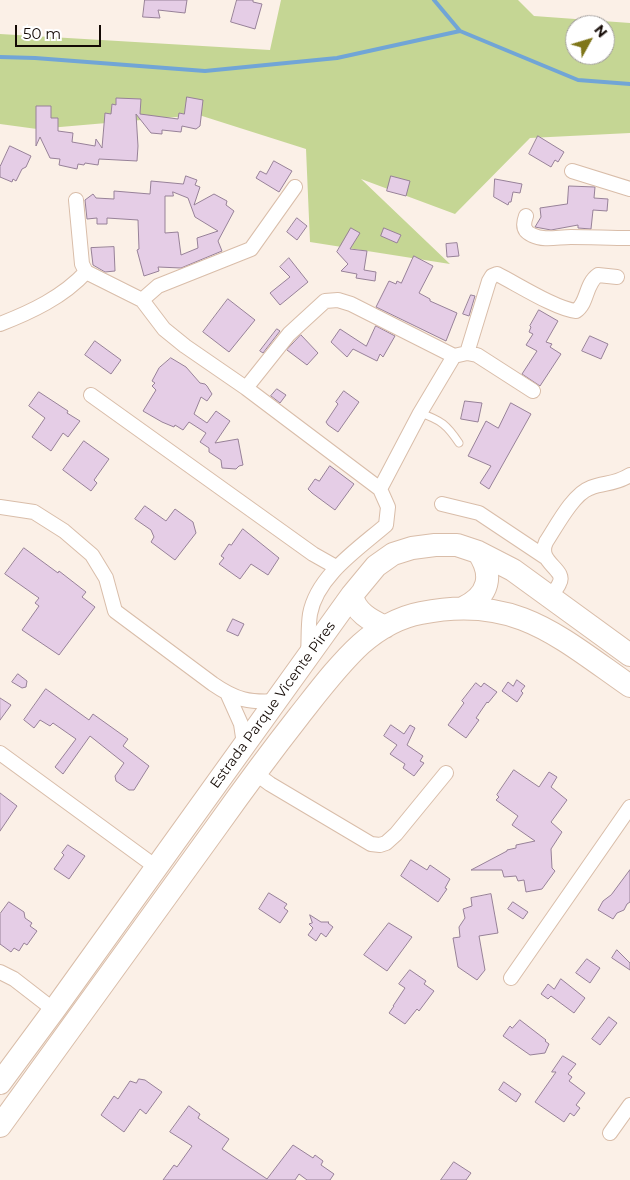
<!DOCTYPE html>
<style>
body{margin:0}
#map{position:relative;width:630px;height:1180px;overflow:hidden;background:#fbf0e7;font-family:Montserrat,sans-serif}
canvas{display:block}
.north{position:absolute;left:565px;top:15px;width:50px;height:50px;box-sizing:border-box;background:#fff;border:1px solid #a19d9b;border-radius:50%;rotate:51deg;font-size:14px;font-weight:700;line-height:20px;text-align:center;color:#140a05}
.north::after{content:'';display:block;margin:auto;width:18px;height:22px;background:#7f761a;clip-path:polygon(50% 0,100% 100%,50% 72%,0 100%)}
.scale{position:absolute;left:15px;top:25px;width:86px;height:22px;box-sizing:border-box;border:2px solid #140a05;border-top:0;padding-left:6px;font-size:15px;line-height:18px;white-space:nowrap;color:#140a05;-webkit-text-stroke:4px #fff;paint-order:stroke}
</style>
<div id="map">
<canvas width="630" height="1180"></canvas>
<div class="north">N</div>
<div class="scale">50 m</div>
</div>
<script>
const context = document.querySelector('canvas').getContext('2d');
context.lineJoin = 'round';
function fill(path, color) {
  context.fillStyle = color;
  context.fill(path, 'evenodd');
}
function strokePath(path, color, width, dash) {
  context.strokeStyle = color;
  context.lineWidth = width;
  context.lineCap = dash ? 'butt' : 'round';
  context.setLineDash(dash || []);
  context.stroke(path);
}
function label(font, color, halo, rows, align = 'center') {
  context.font = font + ' Montserrat,sans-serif';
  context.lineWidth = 4;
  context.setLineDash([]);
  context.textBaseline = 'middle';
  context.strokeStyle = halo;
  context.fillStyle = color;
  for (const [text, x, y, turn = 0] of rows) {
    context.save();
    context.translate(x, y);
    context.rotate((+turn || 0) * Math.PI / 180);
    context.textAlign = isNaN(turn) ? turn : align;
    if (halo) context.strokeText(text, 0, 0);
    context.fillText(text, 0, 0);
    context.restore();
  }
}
fill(new Path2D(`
 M281,0h237l16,16 96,7v110l-100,5 -75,76 -94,-35 89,85 -140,-22 -4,-93 -107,-34 -162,14 -37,-5v-90l270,16zM575,25h30v30h-30z`), '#c5d694');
strokePath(new Path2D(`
 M434,0l26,31
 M0,57l35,1 170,13 132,-13 123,-27 118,49 52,4`), '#71a5d6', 4);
const building = new Path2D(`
 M145,0h42l-2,13 -27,-3 2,8 -17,-1z
 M237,0h16v2l9,2 -7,25 -24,-7z
 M187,97l16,3 -3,26 -4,3 -14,-3 -1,6 -19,-2v4l-11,-1 -15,-19 2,32 -1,15 -38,-2 -1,6 -13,-2 -1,2 -6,-1 -1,5 -18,-4 1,-6 -10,-1 -10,-21 -4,9v-40h15v12h7v13l15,2 -1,9 23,4 1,-7 6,9 3,-35 6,1 1,-10 4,1v-7l25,1 -1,15 38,5 1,-6 5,1z
 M538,136l26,16 -6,10 -3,-2 -4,7 -22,-13z
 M10,146l21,10 -5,11 -4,2 -6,12 -3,-2 -1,3 -12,-5v-10z
 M274,161l18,10 -13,21 -23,-14 4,-7 6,3z
 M186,176l11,4 -2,5 5,2 -6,18 20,-11 13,7 -1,4 8,6 -16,30 4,10 -41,17 -23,-1 1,4 -15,5 -7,-26 2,-1 -1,-29 -31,-2v6h-10v-6l-10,1 -2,-19 8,-6 3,4 18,1v-8l36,3 1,-13 32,3zM173,192l15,6 7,19 23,14 -21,7 1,10 -17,7 -3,-23 -13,1v-37h8z
 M391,176l19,5 -4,15 -19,-5z
 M495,179l27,5 -2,9 -7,-1 -2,10h-2l-1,3 -14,-8z
 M569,186l26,1 -1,11 14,1 -1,12 -14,-1 -2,19 -13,-1v-3l-27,5 -16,-3 6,-10 -1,-9 27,-4z
 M297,218l10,8 -10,14 -10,-8z
 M351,228l9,5 -10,16 17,2 -3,19 12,2 -1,9 -19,-3 1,-4 -16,-3 7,-7 -11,-12z
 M384,228l17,7 -4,8 -16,-7z
 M457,243l2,13 -12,1 -1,-13z
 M114,247l1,24 -10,1 -12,-7 -2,-17z
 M414,256l19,10 -14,27 11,6v2l27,12 -11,28 -70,-34 13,-26 7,3 1,-3 4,2z
 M289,258l19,24 -28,23 -10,-12 20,-16 -10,-10z
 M471,295l4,1 -6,20 -6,-2z
 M228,299l27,21 -26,32 -26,-20z
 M539,310l19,11 -12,21 6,2 -2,3 11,7 -21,32 -18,-12 15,-23 -11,-6 7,-11 -4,-2 2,-5 -1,-1z
 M376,326l19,10 -12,21 -3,-3 -3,7 -24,-12 -6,8 -16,-15 9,-13 26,17z
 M277,329l3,2 -17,22 -3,-2z
 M301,335l17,18 -11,12 -20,-15z
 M590,336l18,8 -7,15 -19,-8z
 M95,341l26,19 -10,14 -26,-19z
 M171,358l15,9 14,16 5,1 2,2 5,8 -5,7 -6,-4 -7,17 13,9 9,-12 14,10 -15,22 23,-4 5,26 -4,1 -3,3 -14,-1 -1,-8 -12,-8v-4l-9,-6 6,-9 -17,-11 -6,8 -8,-5 -1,2 -12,-5 -19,-11 13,-21 -4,-4 3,-3 -3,-2 7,-13z
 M277,389l9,6 -6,8 -9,-7z
 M344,391l15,11 -21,30 -10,-7 -2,-3 12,-18 -2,-2z
 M39,392l29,19 -1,2 13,8 -12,16 -5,-4 -12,18 -19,-14 13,-19 -16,-12z
 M465,401l17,2 -4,19 -17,-3z
 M511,403l20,11 -42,75 -9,-6 11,-17 -23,-10 18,-35 12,7z
 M84,441l25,18 -15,21 3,3 -6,8 -28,-21z
 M330,466l24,18 -19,26 -23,-17 -4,-4 7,-10 4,2z
 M145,506l21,15 9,-12 18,13 3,11 -21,27 -24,-18 3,-5 -3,-7 -16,-11z
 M243,529l36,29 -11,17 -17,-11 -11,15 -21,-15 5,-6 -3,-2 8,-12 2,1z
 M24,548l34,25 1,-2 27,21 -4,5 13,10 -36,48 -37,-25 17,-24 -4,-3 4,-5 -34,-24z
 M233,619l11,5 -6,12 -11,-5z
 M18,674l9,7 -1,6 -4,1 -10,-6z
 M517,680l8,6 -4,5 2,2 -6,9 -15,-11 6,-9 5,4z
 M476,683l5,4 3,-4 13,9 -9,11 -1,-1 -11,16 3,2 -13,18 -18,-13 16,-22 -2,-2z
 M46,689l43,31 4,-6 35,25 -5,7 26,20 -15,24h-5l-13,-9 -1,-5 9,-13 -34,-27 -27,38 -8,-7 21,-28 -23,-16 -3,3 -10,-6 -6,8 -10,-8z
 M0,698l11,7 -11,15z
 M391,725l13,9 6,-9 5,3 -8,17 16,11 -3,5 4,2 -10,13 -11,-8 2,-4 -15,-10 7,-9 -13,-9z
 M514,770l25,17 10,-15 8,5 -6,10 16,13 -16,22 11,10 -11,17 1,19 3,3 -13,18 -16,3 -2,-12 -6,1 -2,-5 -12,1 -2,-7h-31l36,-19v-1l9,-2v-3l19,-4 -23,-16 6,-9 -22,-16 3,-3 -2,-2z
 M0,793l17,13 -17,25z
 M68,845l17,11 -16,23 -15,-10 10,-14 -2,-2z
 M411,860l16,10 3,-5 20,14 -5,9 2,1 -9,13 -37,-26z
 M630,870v32l-3,2 -3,6 -7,3 -4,6 -15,-9 5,-9 8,-6z
 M269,893l18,11 -3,4 4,3 -8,12 -21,-14z
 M491,894l7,39 -19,3 6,34 -8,10 -19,-13 -5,-29 7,-1 -1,-10 6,-9 -2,-9 9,-3 -1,-8z
 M9,902l15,10 1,6 7,5 -2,3 7,5 -10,14 -3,-2 -5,8 -5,-3 -3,4 -11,-8v-30z
 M513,902l15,10 -5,7 -15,-10z
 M310,915l11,7h8l-1,1 5,4 -7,10 -5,-4 -5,8 -8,-6 5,-7 -4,-4 3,-1z
 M389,923l23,14 -25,34 -23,-16z
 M617,950l13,13v7l-18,-12z
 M587,959l13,9 -10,15 -14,-10z
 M410,970l16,11 -2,3 10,7 -15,20 -2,-2 -12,15 -16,-11 5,-7h-1l12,-18 -6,-4z
 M561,979l24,19 -11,15 -23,-17 -3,3 -7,-5 7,-10 6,5z
 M609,1017l8,6 -17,22 -8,-6z
 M520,1020l26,20 -1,1 4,3 -4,9 -15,2 -27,-19 7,-10 2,2z
 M563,1056l13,8 -8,10 4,3 -3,4 16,12 -9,12 4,3 -6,8 -4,-3 -6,9 -29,-20 21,-30h-4z
 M139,1079l6,1 17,12 -16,22 -6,-5 -16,23 -23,-17 13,-19 4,3 12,-18 6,2z
 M504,1082l17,12 -5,8 -17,-12z
 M189,1106l11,8 -2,4 31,21 -7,10 45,30 26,-34 20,13 2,-3 8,6 -2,4 13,9 -4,6h-23l-8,-6 -4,6h-132l11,-15 3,2 15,-21 -22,-14z
 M454,1162l17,11 -5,7h-25z`);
fill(building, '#e5cde6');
strokePath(building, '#978198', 1);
const service = new Path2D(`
 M420,413c21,7 27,12 39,30`);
const minor = new Path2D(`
 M572,171l58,18
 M76,200l6,64 4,8
 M526,216c-3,8 -3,15 6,19 12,6 26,2 39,2 20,0 39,1 59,1
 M142,300l16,-14 93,-37 44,-62
 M0,324c31,-12 63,-27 86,-52l56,28 22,29 21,17 61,42 134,101 8,18 -2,18c-28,24 -69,51 -76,89 -2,13 -1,26 -2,39
 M467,353l22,-72 3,-5 5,-2c20,10 59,35 79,37 12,-8 9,-27 22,-36l19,2
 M246,388l43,-54 36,-33 13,-1 13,4 103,52 13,-3 10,2 56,36
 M91,395l222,159 23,13
 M380,489l40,-76 34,-57
 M442,504l37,9 66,44
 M0,507l34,5 30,19 28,24 14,23 9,33 98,73c23,16 37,19 64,17
 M549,597c3,-4 8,-8 10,-13 9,-15 -23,-21 -13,-42 10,-15 27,-48 44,-54 15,-6 24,-3 40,-13
 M228,695l13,29 3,20
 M0,753l156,114
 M255,773l15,11 101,60 9,1 6,-2 10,-9 50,-61
 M0,972l14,7 40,31
 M511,978l119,-171
 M610,1133l20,-28`);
const primary = new Path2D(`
 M352,595c3,17 18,25 33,32
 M463,608c26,-12 31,-33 15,-56
 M0,1083l54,-73 298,-415 24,-29 17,-12 19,-6 23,-3h22l21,7 35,18 117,85
 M0,1126c71,-99 143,-198 215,-297 27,-38 55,-76 84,-113 19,-24 39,-51 62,-72 16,-14 38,-27 60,-31 94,-19 137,23 209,73`);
strokePath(service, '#d9bda9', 9);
strokePath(minor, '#d9bda9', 16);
strokePath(primary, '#d9bda9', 24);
strokePath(service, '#fff', 7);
strokePath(minor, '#fff', 14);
strokePath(primary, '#fff', 22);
label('14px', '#140a05', '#fff', [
 ["Estrada Parque Vicente Pires",273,705,-54]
]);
</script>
